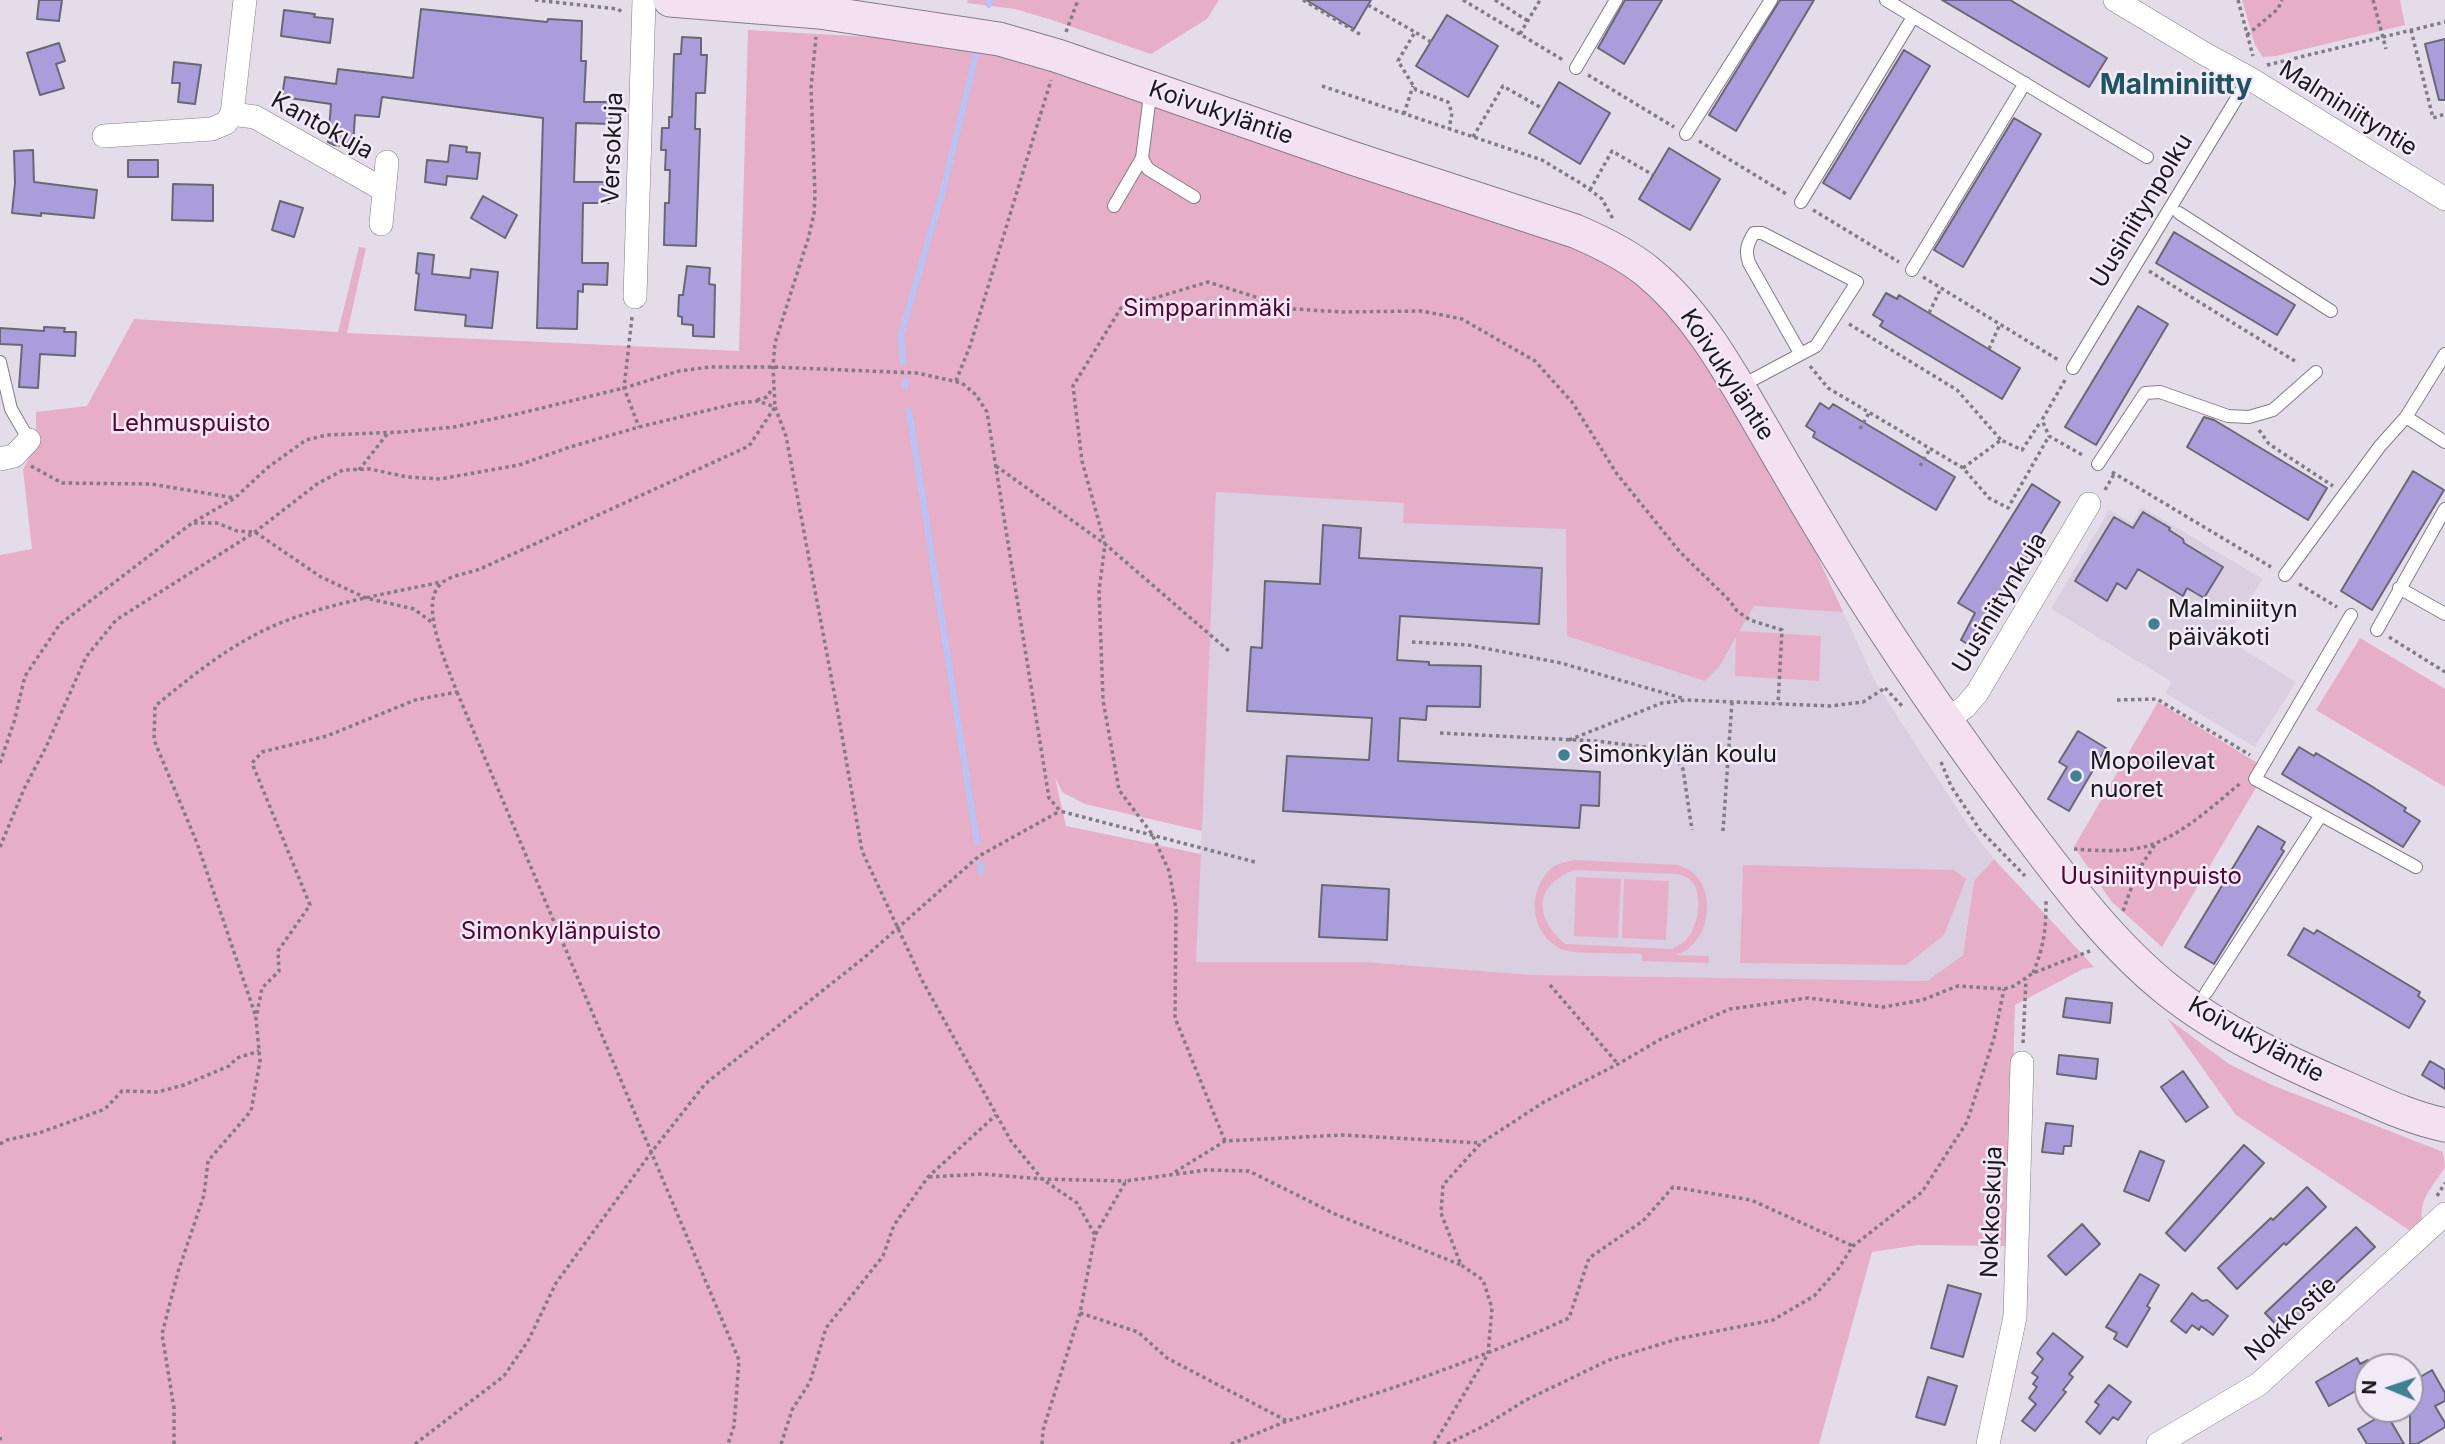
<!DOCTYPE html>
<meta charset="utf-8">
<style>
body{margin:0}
#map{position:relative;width:2445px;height:1444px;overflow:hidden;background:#e4dde9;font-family:Inter,sans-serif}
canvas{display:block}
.north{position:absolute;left:2354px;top:1353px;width:70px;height:70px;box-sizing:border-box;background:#f2eaf6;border:2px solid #9c969f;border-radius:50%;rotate:272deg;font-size:19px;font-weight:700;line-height:28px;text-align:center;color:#1b191d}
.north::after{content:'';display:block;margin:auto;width:24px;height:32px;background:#3f8092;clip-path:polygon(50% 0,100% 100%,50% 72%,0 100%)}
</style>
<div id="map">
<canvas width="2445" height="1444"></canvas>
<div class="north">N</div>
</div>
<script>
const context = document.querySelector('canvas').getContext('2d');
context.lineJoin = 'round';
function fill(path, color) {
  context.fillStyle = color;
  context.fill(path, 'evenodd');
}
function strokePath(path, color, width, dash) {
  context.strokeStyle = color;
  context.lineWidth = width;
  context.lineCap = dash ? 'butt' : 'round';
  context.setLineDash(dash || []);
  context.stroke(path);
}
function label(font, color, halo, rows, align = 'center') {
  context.font = font + ' Inter,sans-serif';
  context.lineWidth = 5;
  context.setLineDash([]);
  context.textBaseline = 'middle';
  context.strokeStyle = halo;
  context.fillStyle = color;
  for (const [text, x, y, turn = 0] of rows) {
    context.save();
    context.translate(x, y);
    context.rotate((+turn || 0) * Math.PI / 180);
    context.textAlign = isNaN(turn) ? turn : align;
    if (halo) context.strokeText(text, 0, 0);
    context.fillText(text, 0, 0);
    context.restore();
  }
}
fill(new Path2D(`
 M1216,492l173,9 419,35 68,147 93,144 25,32 -20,22 -11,74 -36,26 -394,-6 -168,-13h-169z
 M2142,507l121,72 -38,59 71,44 -41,65 -90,-54 7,-11 -121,-73 58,-99 23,13z`), '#dacfe1');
fill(new Path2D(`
 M968,0h251l-12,19 -56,35 -99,-34 -37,-11 -48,-6z
 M2242,0h158l5,25 -129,31 -13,1 -8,-12z
 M748,30l228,13 622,210 57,41 74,99 79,143 35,76 -89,-6 -15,25 82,5 -2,45 -84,-5 1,-39 -17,30 -14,14 -138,-45 -1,-107 -163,-6 1,-20 -188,-11 -14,339 -117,-27 -23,-12 -7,-15 11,49 135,28 -5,108h169l168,13 394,6 36,-26 11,-74 20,-22 100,108 -11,2 -68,36 -7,241 -90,-1 -46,7 -53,192h-1819v-889l32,-6 -9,-79 13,-27v-31l51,-6 47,-87 204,13 21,-85 7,1 -19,85 392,18z
 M2360,638l85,51v98l-129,-77z
 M2158,702l109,67 -105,178 -51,-46 -37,-54z
 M1574,860l104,5c35,9 38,60 12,82 -3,4 -10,6 -15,8l34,1v7l-67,-2v-7c-17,-1 -69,1 -81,-5 -32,-16 -35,-60 -8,-82 5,-4 14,-5 21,-7zM1574,870l103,4c4,1 7,2 11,4 17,13 11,48 -2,62 -4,4 -9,6 -14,9l-107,-5c-31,-27 -32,-58 9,-74z
 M1743,865l211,5 12,9 -22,56 -38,30 -166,-2z
 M1576,877l45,2 -3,59 -44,-2z
 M1624,879l45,2 -3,59 -44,-2z
 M2167,1018l62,46 43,21 171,67 2,15c-10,17 -26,31 -23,52l-10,13 -176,-117z`), '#e7aec7');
strokePath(new Path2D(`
 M989,5l1,-5
 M903,363l-2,-29 44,-151 31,-129
 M905,380v6
 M909,411l68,432
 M980,864l1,8`), '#b9c4f6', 6);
const building = new Path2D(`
 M39,0h23l-3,21 -22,-2z
 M1306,0h65l-17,29z
 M1625,0h37l-38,64 -26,-16z
 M1780,0h34l-78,131 -27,-16z
 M1942,0h68l97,58 -18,29z
 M421,9l126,13 1,-3 34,2 -1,40h5l-2,41h28l-1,22 -35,-1 -2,59h36l-1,21h-26l-1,60h26l-1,22 -24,-1v8l-5,-1 -1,38 -40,-1 6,-210 -161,-21 -3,20 -24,-2 -2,32 -19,-2 -6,-3 3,-38 -49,-7 3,-20 51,7 2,-15 75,9z
 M284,10l31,4 -1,3 19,2 -3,24 -49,-7z
 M1447,15l51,31 -30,51 -52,-31z
 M682,37l19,1v17h6l-2,38h-9l-1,36h5l-4,117 -32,-1 1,-42h4l1,-33h-5l1,-20h-5l1,-22h7v-11h3l2,-63h7z
 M2445,39v61h-6l-14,-56z
 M59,43l6,18 -9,3 8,24 -24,7 -13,-42z
 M1904,50l26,16 -80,133 -27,-16z
 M174,62l27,3 -6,39 -17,-2 2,-19h-8z
 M1559,82l51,31 -30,51 -51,-31z
 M2014,118l27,16 -78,133 -29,-17z
 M450,145l17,2 -1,5 14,1 -3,26 -30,-3 -1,9 -21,-3 2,-22 21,2z
 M1669,148l51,31 -30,51 -51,-31z
 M33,150l1,32 63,8 -3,28 -53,-5v3l-29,-3 3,-30 -1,-32z
 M128,160h30v17h-30z
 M173,184l40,1v36l-41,-1z
 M483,196l34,19 -12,23 -34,-20z
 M280,201l23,7 -9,29 -22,-7z
 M2174,232l121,73 -18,30 -121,-72z
 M418,253l16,2 -2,19 38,4 1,-9 27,3 -6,56 -27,-2 1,-11 -51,-5 4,-36 -3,-1z
 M687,266l23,2 -1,16 6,1 -1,52 -21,-1v-11l-11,-1v-7l-4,-1 1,-21h4z
 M1886,293l11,6 2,-4 121,73 -18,31 -122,-73 3,-5 -10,-6z
 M2138,306l30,18 -72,121 -31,-18z
 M44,327l21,1 -1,4h12l-1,24 -35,-2 -2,34 -19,-1 3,-42 -22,-1v-16l44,3z
 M1820,403l9,6 4,-5 122,73 -19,33 -123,-73 2,-5 -9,-6z
 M2204,417l10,3 113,68 -19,32 -121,-73z
 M2413,471l31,19 -72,120 -31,-19z
 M2032,484l28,18 -88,145 -11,-7 14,-27 -17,-10z
 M2143,512l27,16 -1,2 14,9 1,4 39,24 -19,31 -17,-10 -4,8 -45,-27 -12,20 -9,-6 -10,18 -32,-20 39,-64 19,11z
 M1323,525l38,3 -2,30 183,10 -3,56 -139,-8 -3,44 32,2v3l52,1 -1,41 -53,-1 -1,14 -26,-2 -2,43 202,11 -1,34 -18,-1 -2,23 -296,-17 4,-55 82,4 3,-42 -125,-7 4,-64 11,1 3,-67 55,3z
 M2078,731l28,17 -37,63 -21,-12 19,-32 -8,-5z
 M2299,747l15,9 2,-3 52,31 38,24 -2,3 16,10 -17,26 -121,-73z
 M2258,826l27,16 -4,7 3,2 -70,113 -29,-17z
 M1322,885l67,4 -2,51 -68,-3z
 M2304,928l10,6 3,-4 103,62 -2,4 7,5 -16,27 -121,-73z
 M2066,998l46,5 -2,20 -47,-6z
 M2059,1055l39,4 -2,20 -39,-5z
 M2430,1061l15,9v19l-23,-14z
 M2183,1071l25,36 -22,15 -25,-35z
 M2046,1123l27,3 -2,20h-7l-1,8 -21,-2z
 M2244,1145l20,18 -79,88 -19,-18z
 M2140,1151l24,10 -15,40 -25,-10z
 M2307,1187l19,20 -40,38 -2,-2 -47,46 -19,-21 53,-50 2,2z
 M2082,1224l18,20 -34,31 -18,-19z
 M2356,1227l19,20 -92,85 -18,-19z
 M2140,1274l19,11 -12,21 3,2 -23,39 -13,-8 3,-6 -11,-6z
 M1948,1285l33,9 -18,63 -32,-9z
 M2192,1293l10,8 5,-1 21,16 -15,19 -12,-9 -2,4 -7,-5 -6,8 -15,-12z
 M2053,1333l30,24 -14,17 4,3 -10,13 3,2 -31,39 -13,-10 14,-17 -7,-6 8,-11 -4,-3 5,-7 -6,-4 11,-14 -6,-6z
 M2357,1358l3,6 8,-4v24l-39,22 -13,-24z
 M2432,1370l13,23v8l-10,5 10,17v4l-28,17h-7v-61z
 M1928,1377l29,9 -12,39 -29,-8z
 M2109,1385l22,17 -13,18 -5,-3 -13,17 -14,-12 13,-17 -4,-3z
 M2386,1413l18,31h-37l-9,-15z`);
fill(building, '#ab9ddc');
strokePath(building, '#696772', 2);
const service = new Path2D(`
 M1886,0l261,157
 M1576,68l40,-68
 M1686,134l85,-134
 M1142,158l6,11 46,28
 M1801,202l112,-185
 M1114,206l28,-48 9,-70
 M2179,213l152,98
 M1912,270l113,-187
 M0,362l11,47 18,31
 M2073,368l176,-290
 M1739,387l77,-41 41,-64 -95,-49h-8c-7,11 -9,18 -5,30l51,90
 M2406,417l39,25
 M2098,464l47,-71 15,-1 68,24 21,1 24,-7 43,-38
 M2285,575l95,-129 26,-29 39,-63
 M2399,588l46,26
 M2351,615l-96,164 161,88
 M2377,630l68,-121
 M2206,993l115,-178`);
const minor = new Path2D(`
 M245,0l-13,114 23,3 129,73
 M2115,0l90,54 44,24 196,121
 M104,136l108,-7 14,-6 6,-9
 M381,224l6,-62
 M635,297l9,-297
 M0,459l14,-3 15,-16
 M1946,720l19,-13 12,-14 112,-189
 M1988,1444l27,-127 7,-254
 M2158,1444l101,-60 186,-170`);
const secondary = new Path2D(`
 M670,0l149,12 180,27 59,17 294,102 223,73c26,11 51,23 73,41 45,37 75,88 104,138 21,36 41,71 62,106 61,104 129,203 201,300 46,61 93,126 153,174 54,43 118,72 180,99 32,14 63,29 97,36`);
strokePath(service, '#847d87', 14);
strokePath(minor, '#847d87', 24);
strokePath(secondary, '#847d87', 35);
strokePath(new Path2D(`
 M535,0l83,9 5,4
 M1303,0l58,35
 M1463,0l100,60
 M1495,0l33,21
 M2238,0l15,56
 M2373,0l13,49
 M1368,5l47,27
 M2411,30l22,88 12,-4
 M1066,32l12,-32
 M1520,34l20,-34
 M2247,35l31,-26 4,-9
 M1431,42l-16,-10 -17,29 18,29 32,12 4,11 -3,16
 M2267,65l178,-43
 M1588,75l86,52
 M1322,86l220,74 40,24 20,15 11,20
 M1404,114l9,-28
 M1473,137l30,-51 40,23
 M1699,141l89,54
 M1590,190l22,-39 41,24
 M1813,210l86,52
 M2149,271l149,92
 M1923,277l137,84
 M1929,313l12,-25
 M632,317l-8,71 15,39
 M1849,324l108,66 44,50
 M1989,349l11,-25
 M1810,366l18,22 135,80 26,30 19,10 41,-72
 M2065,380l-23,40 7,16 35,20
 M956,381l14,-35 81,-266
 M757,400l10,-3 5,-8
 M1860,429l9,-16
 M2259,430l10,14 64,42
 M31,466l31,17 89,1 84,14
 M996,466l109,78 125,108
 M1920,466l10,-17
 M1963,468l38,-28 21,10 19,-29
 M359,470l29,-37
 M2112,472l159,95
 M2105,490l9,-16
 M194,523h23l20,8 18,1 66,45 45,21 48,11 19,14
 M2299,584l38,23
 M2389,637l56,35
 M1412,642l56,3 93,18 124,36
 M1885,688l18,19
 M457,692l282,668 -5,66 -6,18
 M2117,700l40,-1 93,56
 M1440,733l156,8 74,9 13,19 9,61
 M1569,740l93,-37 25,-3 143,6 33,-4 22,-14
 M1941,762l10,24 29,44 45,46
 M0,763l14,-41 11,-46 35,-52 132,-101 43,-25 32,-30 39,-28 21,-5 74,-3 53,-5 63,-13 107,-26 55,-17 31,-4h63l144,6 45,10 14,12 11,17 62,386 11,13 195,51
 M1723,831l9,-129
 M0,847l24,-58 22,-42 40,-90 30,-37 139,-88 62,-48 26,-14 27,-1 37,8 33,2 79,-14 51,-18 69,-20 99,-24 20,-2 17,6 11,29 52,277 24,138 61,131 88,159 31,38 35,24 18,32
 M2074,849c25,2 58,4 82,-6 32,-13 59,-39 86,-61
 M2123,911l14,-39 19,-29
 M2033,973c11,-27 13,-43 13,-72
 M1550,985l68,79
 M255,1014l-58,-171 -43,-103 1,-34c31,-25 61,-50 96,-69 53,-30 130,-42 190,-55
 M2023,1043l3,-64
 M1225,1141l-50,-123 1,-109 -7,-38 -17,-37 -33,-44 -16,-90 -4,-109 6,-47 -23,-83 -9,-75 48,-78 87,-26 86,27 48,3 80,-1 40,8 73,42 37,41 45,72 63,78 50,49 7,10 13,9 32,10 -4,74
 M0,1144l7,-4 32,-7 66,-24 17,-18 36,1 26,-7 45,-19 8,-8 22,-7
 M1175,1172l50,-31 117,-6 139,8
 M929,1177l53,-3 60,5 84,2
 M2437,1196l8,-13
 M1080,1313l58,19 29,26 120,63c96,-28 191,-61 282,-103l20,-60 54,-37 30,-34 78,13 102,46
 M0,1437l1,7
 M174,1444v-36l-12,-74 16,-62 26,-77 4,-34 43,-50 9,-50 -4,-43 6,-30 17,-17 -1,-20 32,-46 -58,-142 10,-11 65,-16 88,-36 42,-8c-9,-25 -41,-91 -14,-110 9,-7 26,-9 37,-13l269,-123 26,-39 -2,-40 2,-24 33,-104 6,-25 1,-19 -4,-107 5,-51
 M415,1444l89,-68 24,-35 28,-58 94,-129 55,-70 160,-127 114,-101 81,-45
 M781,1444l11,-34 18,-28 16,-54 57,-72 11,-31 34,-48 68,-62
 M1042,1444l1,-14 37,-117 15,-78 31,-54 80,-11 43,1 86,43 126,51
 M1231,1444l56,-23
 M1434,1444l54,-90 4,-46 -9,-28 -22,-15 -20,-52 2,-28 38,-42 63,-41 74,-38 43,-25 69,-30 78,-11 76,9 38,-7 36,-14 46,3 10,-3 19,-13 57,-22
 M1447,1444l37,-18 42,-26 83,-40 68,-21 96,-19 41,-24 24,-27 15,-23 69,-54 45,-70 27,-84 10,-49`), '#807c84', 3.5, [3.5, 3.5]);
strokePath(service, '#fff', 12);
strokePath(minor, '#fff', 23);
strokePath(secondary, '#f3e0f0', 33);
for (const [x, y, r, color] of [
 [2154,624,7,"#3f8092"],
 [1564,755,7,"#3f8092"],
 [2076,776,7,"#3f8092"]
]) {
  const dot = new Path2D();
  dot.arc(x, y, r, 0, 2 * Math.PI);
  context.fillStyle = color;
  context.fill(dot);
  strokePath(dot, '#f2eaf6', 2.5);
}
label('24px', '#1b191d', '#f2eaf6', [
 ["Malminiityntie",2348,109,32],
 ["Koivukyläntie",1221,113,19],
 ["Kantokuja",322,126,29],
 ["Versokuja",613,148,-88],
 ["Uusiniitynpolku",2142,211,-59],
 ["Koivukyläntie",1727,375,57],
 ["Uusiniitynkuja",2000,603,-59],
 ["Koivukyläntie",2256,1040,29],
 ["Nokkoskuja",1992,1212,-88],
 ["Nokkostie",2291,1319,-42]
]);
label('24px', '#560435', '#f2eaf6', [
 ["Simpparinmäki",1207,309],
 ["Lehmuspuisto",191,424],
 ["Uusiniitynpuisto",2151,877],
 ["Simonkylänpuisto",561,932]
]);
label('24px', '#1b191d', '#f2eaf6', [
 ["Malminiityn",2168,610],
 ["päiväkoti",2168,638],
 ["Simonkylän koulu",1578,755],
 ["Mopoilevat",2090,762],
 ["nuoret",2090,790]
], 'left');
label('bold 28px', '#1e5361', '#f2eaf6', [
 ["Malminiitty",2176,86]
]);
</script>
